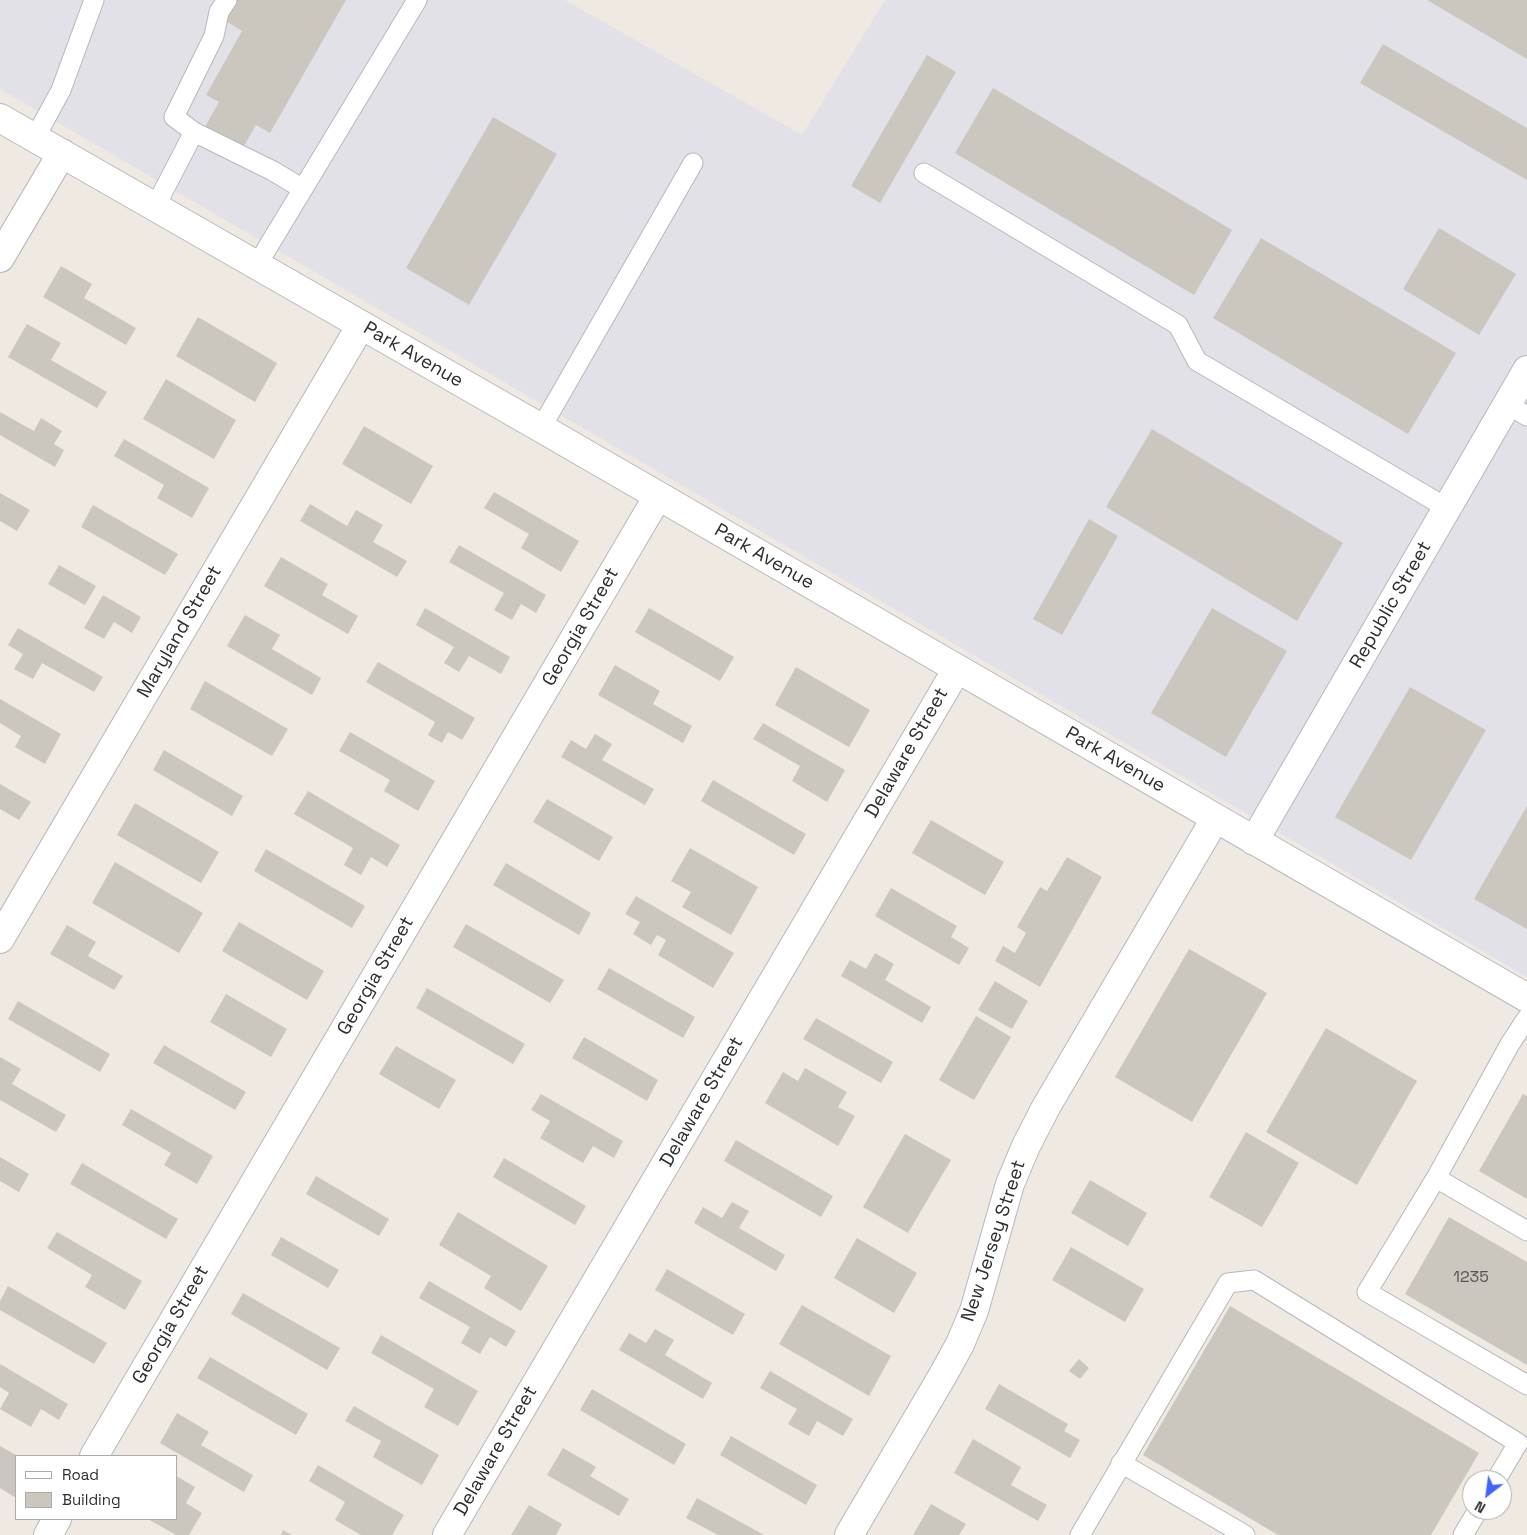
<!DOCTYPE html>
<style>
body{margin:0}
#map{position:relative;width:1527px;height:1535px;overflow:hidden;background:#efe9e1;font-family:"Space Grotesk",sans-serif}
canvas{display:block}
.legend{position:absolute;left:15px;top:1455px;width:162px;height:65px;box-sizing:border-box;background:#fff;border:1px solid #ababab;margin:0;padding:6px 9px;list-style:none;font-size:15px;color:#2e2e2e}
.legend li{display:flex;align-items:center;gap:10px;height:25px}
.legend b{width:25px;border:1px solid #ababab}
.north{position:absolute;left:1462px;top:1470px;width:50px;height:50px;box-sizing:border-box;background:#fff;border:1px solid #ababab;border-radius:50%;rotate:210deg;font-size:14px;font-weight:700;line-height:20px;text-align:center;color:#2e2e2e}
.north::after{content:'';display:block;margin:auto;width:18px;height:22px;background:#4264fb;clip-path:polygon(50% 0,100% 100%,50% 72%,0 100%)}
</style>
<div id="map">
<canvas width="1527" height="1535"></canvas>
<ul class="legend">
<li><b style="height:6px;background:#fff"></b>Road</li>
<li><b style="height:14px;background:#cbc7bf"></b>Building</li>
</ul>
<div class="north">N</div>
</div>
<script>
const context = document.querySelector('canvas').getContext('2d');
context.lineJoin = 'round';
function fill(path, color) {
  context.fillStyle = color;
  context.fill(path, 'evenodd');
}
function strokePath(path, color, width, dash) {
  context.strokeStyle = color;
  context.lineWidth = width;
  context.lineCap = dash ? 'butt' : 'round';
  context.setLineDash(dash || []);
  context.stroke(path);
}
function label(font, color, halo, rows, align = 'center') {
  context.font = font + ' "Space Grotesk",sans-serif';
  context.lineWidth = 4;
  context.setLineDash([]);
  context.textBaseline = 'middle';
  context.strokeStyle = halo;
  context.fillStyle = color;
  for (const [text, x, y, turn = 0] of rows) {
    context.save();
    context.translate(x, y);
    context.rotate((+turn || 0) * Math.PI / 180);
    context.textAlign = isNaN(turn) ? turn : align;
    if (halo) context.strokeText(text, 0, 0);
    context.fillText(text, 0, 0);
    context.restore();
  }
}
fill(new Path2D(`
 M0,0h565l237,135 83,-135h642v977l-1527,-888z`), '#e3e1e8');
fill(new Path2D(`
 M236,0h110l-76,133 -14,-8 -14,24 -37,-22 14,-25 -13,-7 36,-64 -18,-11z
 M1427,0h100v59z
 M1383,44l144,84v52l-167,-97z
 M927,55l29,17 -76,131 -29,-17z
 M993,88l239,142 -38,65 -239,-142z
 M493,117l64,37 -88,151 -63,-37z
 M1439,228l77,46 -37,61 -76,-46z
 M1261,238l195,115 -48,81 -195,-116z
 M61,266l31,18 -8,14 52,30 -10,17 -83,-48z
 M198,317l79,46 -22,39 -79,-46z
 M27,324l34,19 -10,17 56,32 -10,16 -89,-51z
 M166,379l70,41 -22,39 -71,-40z
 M0,412l34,19 7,-13 21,13 -8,13 10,6 -9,17 -55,-32z
 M364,426l69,40 -22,38 -69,-40z
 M1152,429l191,114 -46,78 -191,-114z
 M124,439l85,49 -17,30 -35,-20 7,-13 -50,-29z
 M494,492l85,49 -18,31 -40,-24 8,-14 -45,-26z
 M0,493l30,17 -13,21 -17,-10z
 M310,504l37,22 9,-16 27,15 -10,17 34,19 -10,16 -97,-56z
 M93,505l85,49 -13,21 -84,-48z
 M1089,519l29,17 -56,99 -29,-16z
 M459,545l87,50 -10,18 -15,-9 -9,16 -18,-10 10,-17 -55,-31z
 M281,557l47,27 -6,11 36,21 -10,18 -84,-48z
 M59,565l37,21 -11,19 -37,-21z
 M103,595l38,22 -9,16 -18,-11 -10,17 -20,-11z
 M425,608l85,49 -9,17 -32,-18 -10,16 -15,-9 10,-16 -38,-22z
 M649,608l85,49 -14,24 -85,-49z
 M1212,608l75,43 -61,106 -75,-44z
 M245,615l35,20 -8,14 49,29 -9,17 -85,-49z
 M18,628l85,49 -9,15 -52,-29 -9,16 -19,-10 9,-15 -15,-9z
 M378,662l97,56 -13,22 -14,-8 -6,11 -14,-8 7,-13 -69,-40z
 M615,665l45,26 -7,13 39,22 -9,17 -85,-48z
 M796,667l74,43 -21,37 -74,-42z
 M205,681l83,48 -16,27 -82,-47z
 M1410,687l76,43 -75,130 -76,-43z
 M0,699l61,35 -16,30 -30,-17 6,-11 -21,-13z
 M763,723l82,47 -18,32 -35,-21 8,-15 -47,-27z
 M350,732l85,49 -17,30 -34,-20 6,-11 -51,-29z
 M595,734l17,10 -10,16 52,29 -9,16 -84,-48 10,-17 15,9z
 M164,750l79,46 -11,20 -79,-46z
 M713,780l93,54 -12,21 -93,-54z
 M0,784l31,18 -12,18 -19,-11z
 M308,791l92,54 -13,22 -16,-10 -10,18 -17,-10 9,-17 -59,-34z
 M547,799l66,38 -14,24 -66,-39z
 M135,803l84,49 -18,31 -84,-48z
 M1527,806v123l-53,-30z
 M931,820l73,42 -19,33 -73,-42z
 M690,848l68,39 -27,48 -49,-28 9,-15 -20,-11z
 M266,849l99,57 -13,22 -98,-57z
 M1067,857l35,20 -62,110 -45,-26 8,-15 12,7 11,-20 -9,-6 23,-40 7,4z
 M115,862l88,51 -24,40 -87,-50z
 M506,863l85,50 -12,22 -86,-50z
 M891,888l66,38 -6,11 18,11 -10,17 -84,-49z
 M636,896l98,57 -21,35 -55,-33 8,-15 -9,-5 -6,10 -18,-11 7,-12 -15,-8z
 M239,922l85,49 -17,29 -85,-49z
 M466,924l98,56 -14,23 -97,-56z
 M67,925l29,17 -8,14 35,20 -9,14 -64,-36z
 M1189,949l78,44 -75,129 -77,-45z
 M875,953l19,11 -9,16 46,27 -9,16 -81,-47 9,-16 16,9z
 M609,968l86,49 -12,21 -86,-49z
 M995,981l33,20 -16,28 -34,-19z
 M427,988l98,56 -12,20 -97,-56z
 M226,994l61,35 -16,28 -61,-35z
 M18,1001l92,53 -10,18 -92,-53z
 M976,1016l35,21 -37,63 -35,-20z
 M816,1018l77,44 -12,21 -78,-44z
 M1326,1028l91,53 -60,104 -91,-53z
 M584,1037l74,43 -11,21 -75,-43z
 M164,1045l82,47 -11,18 -82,-47z
 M396,1046l60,34 -17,29 -60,-35z
 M0,1057l21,12 -9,15 54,31 -10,17 -56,-32z
 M805,1068l42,24 -9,15 17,9 -17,30 -73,-43 18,-31 15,9z
 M541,1094l82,47 -9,17 -21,-12 -10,17 -43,-25 10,-17 -19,-11z
 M1523,1094l4,2v103l-48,-28z
 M131,1109l82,47 -16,28 -33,-19 7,-12 -49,-28z
 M1246,1132l53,31 -37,64 -53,-30z
 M905,1134l46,26 -43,73 -45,-26z
 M736,1140l97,56 -12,21 -97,-56z
 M0,1157l29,17 -10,18 -19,-11z
 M504,1158l82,48 -11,19 -82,-48z
 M82,1163l96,56 -12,20 -96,-55z
 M316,1176l73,43 -10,17 -73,-42z
 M1090,1180l57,33 -19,33 -57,-33z
 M732,1202l17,9 -10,17 46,27 -9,16 -82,-48 9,-16 19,11z
 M458,1212l90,54 -27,45 -37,-23 7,-12 -52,-31z
 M1449,1217l78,45v103l-122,-71z
 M57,1232l85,49 -17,29 -40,-23 7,-12 -45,-27z
 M281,1237l58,33 -11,18 -57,-33z
 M857,1238l60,35 -23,40 -60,-35z
 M1071,1247l73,42 -19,33 -73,-42z
 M667,1269l78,45 -12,21 -78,-45z
 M429,1281l87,50 -10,16 -16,-10 -10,17 -19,-11 9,-16 -51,-29z
 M8,1286l99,57 -13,21 -94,-54v-9z
 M243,1293l97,55 -13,22 -96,-56z
 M802,1305l89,51 -22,40 -90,-52z
 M1230,1306l249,147 -48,82h-153l-135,-80z
 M655,1329l19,11 -9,15 47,28 -9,16 -84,-49 10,-17 17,10z
 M381,1335l97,56 -20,35 -34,-19 10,-18 -63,-36z
 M210,1357l98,57 -12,21 -99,-57z
 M1079,1359l10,9 -9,11 -11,-8z
 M0,1364l68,40 -9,16 -18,-11 -10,18 -31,-18 9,-16 -9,-6z
 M770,1371l83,48 -10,17 -26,-15 -8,15 -21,-12 9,-15 -37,-21z
 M999,1384l69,40 -4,7 16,9 -10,18 -85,-49z
 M592,1389l94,55 -12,21 -94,-55z
 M354,1406l85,49 -17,30 -49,-28 8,-16 -36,-20z
 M177,1413l32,19 -8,13 52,30 -9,17 -84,-49z
 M731,1436l86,49 -11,20 -86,-50z
 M973,1439l48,28 -10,18 36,20 -9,16 -84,-48z
 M0,1446l16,9v43l-16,-10z
 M563,1448l33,19 -6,9 39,23 -10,17 -72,-41z
 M318,1465l86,50 -12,20h-31l-26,-15 10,-18 -36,-21z
 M176,1476l19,11 -9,16 16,10 -13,22h-13l-28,-16h28z
 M697,1498l67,37h-46l-32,-17z
 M931,1504l35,20 -7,11h-46z
 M529,1505l33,19 -6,11h-45z
 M283,1530l9,5h-11z`), '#cbc7bf');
const lane = new Path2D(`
 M194,132l79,39 30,18
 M35,138l26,-48 33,-90
 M924,173l254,152 19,36 250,147
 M155,207l39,-75 -20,-15 40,-81 5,-24 8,-12
 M257,265l160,-265
 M1507,404l20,12
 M541,428l152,-265
 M1436,1178l74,-134 17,-26
 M1527,1231l-91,-53 -69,114 160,93
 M1121,1463l124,72
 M1080,1535l148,-252 26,-3 264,163 -22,37
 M1463,1535l15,-25`);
const street = new Path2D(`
 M0,118l541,310 986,570
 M0,258l62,-105
 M1254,841l273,-471
 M0,939l361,-614
 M94,1456l564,-960
 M48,1535l9,-16
 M447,1535l510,-866
 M849,1535l94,-160 17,-31 14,-33 36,-127 16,-38 20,-39 169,-288`);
strokePath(lane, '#b4b7c1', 21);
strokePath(street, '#b4b7c1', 30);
strokePath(lane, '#fff', 19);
strokePath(street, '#fff', 28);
label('16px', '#555452', null, [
 ["1235",1471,1278]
]);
label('19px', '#2e2e2e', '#fff', [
 ["Park Avenue",413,355,30],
 ["Park Avenue",764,557,30],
 ["Republic Street",1391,605,-60],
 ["Georgia Street",581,627,-60],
 ["Maryland Street",180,632,-60],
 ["Delaware Street",907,753,-60],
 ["Park Avenue",1115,760,30],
 ["Georgia Street",376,976,-60],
 ["Delaware Street",702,1102,-60],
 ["New Jersey Street",994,1241,-72],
 ["Georgia Street",171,1325,-60],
 ["Delaware Street",496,1451,-60]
]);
</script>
